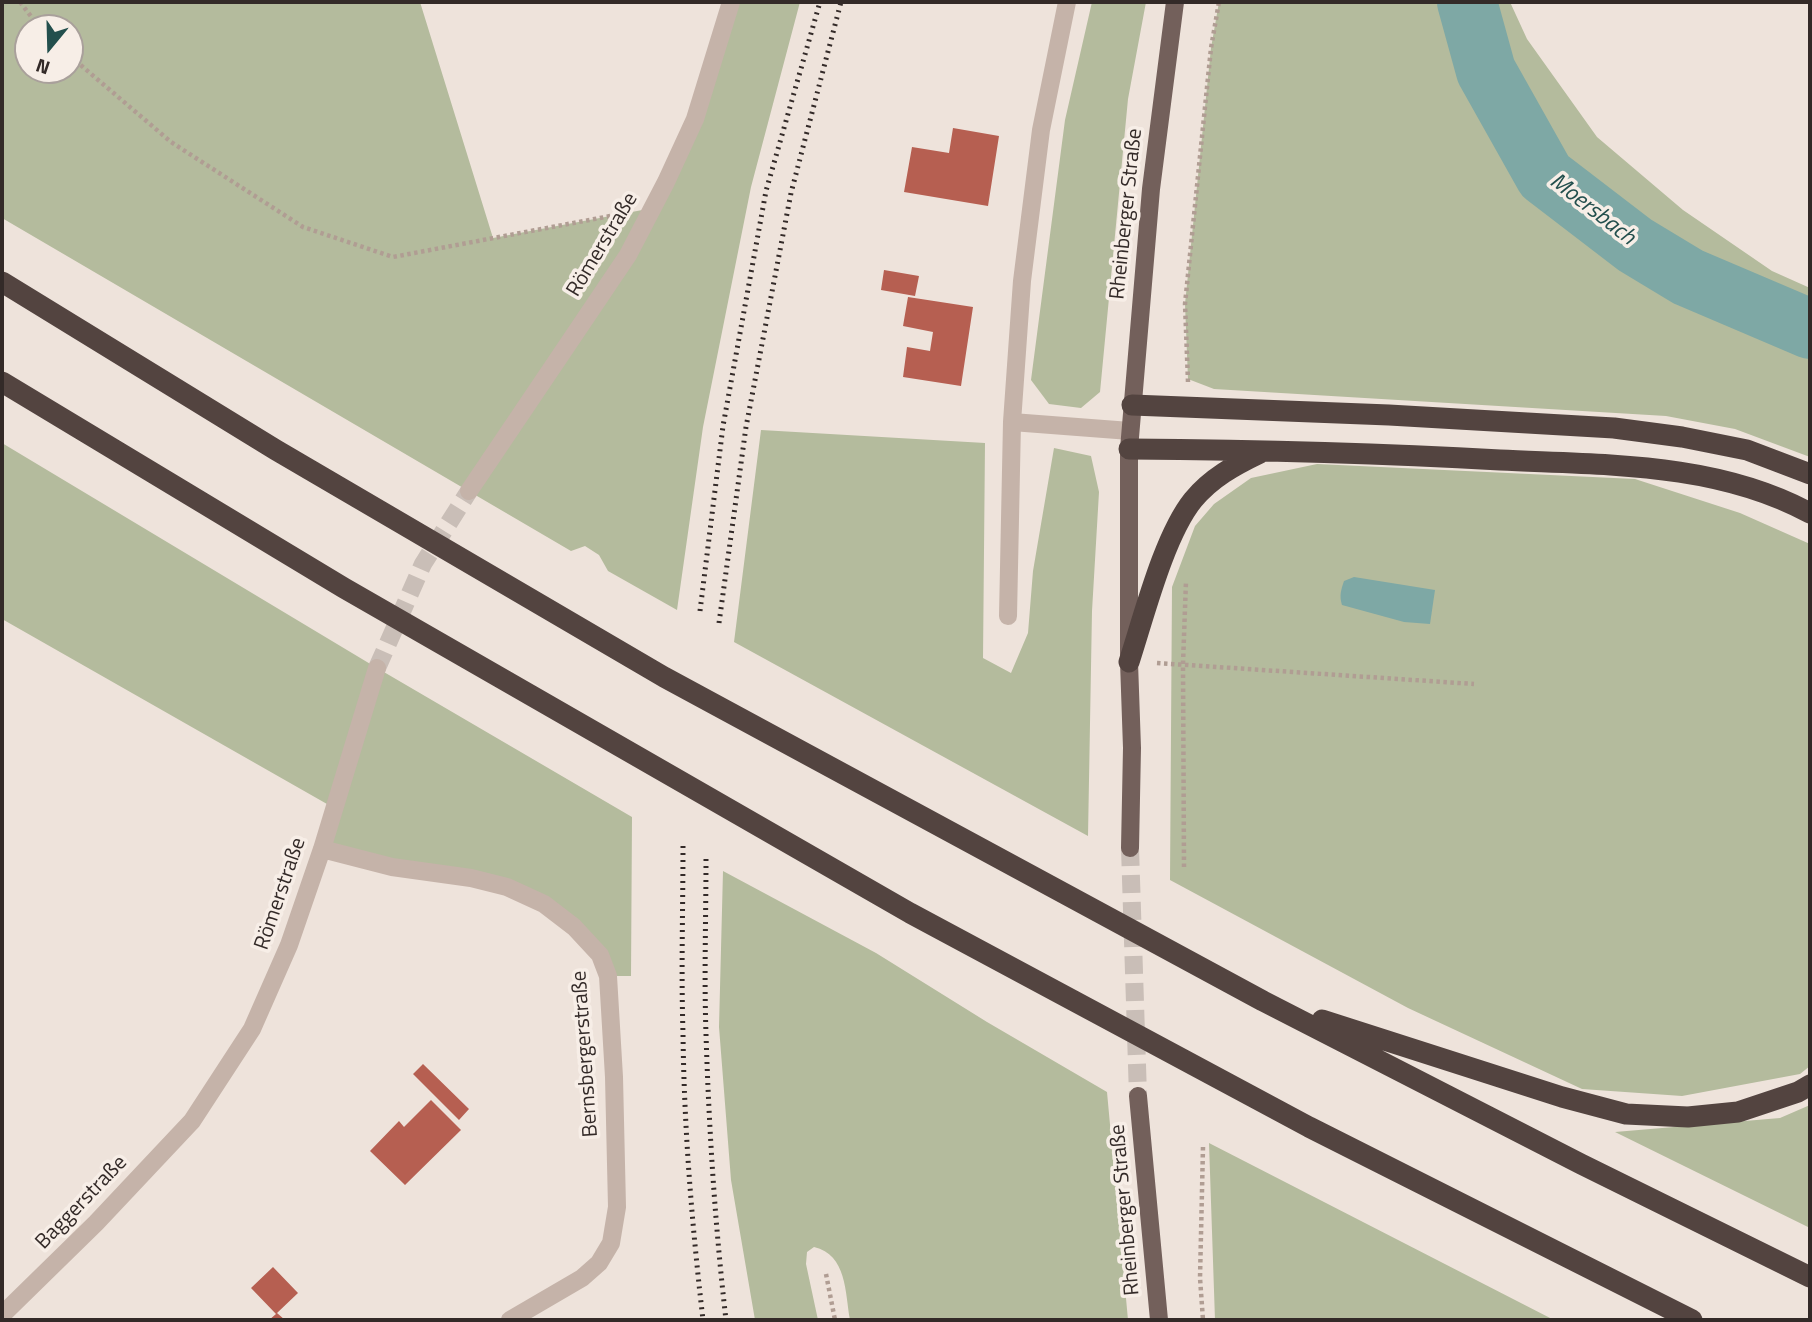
<!DOCTYPE html>
<meta charset="utf-8">
<style>
body{margin:0}
#map{position:relative;width:1812px;height:1322px;overflow:hidden;background:#eee3db;font-family:"Titillium Web",sans-serif}
canvas{display:block}
.frame{position:absolute;inset:0;border:4px solid #332a28;pointer-events:none}
.north{position:absolute;left:14px;top:14px;width:70px;height:70px;box-sizing:border-box;background:#f7eee7;border:2px solid #a9a09b;border-radius:50%;rotate:199deg;font-size:19px;font-weight:700;line-height:28px;text-align:center;color:#332a28}
.north::after{content:'';display:block;margin:auto;width:24px;height:32px;background:#234f4d;clip-path:polygon(50% 0,100% 100%,50% 72%,0 100%)}
</style>
<div id="map">
<canvas width="1812" height="1322"></canvas>
<div class="frame"></div>
<div class="north">N</div>
</div>
<script>
const context = document.querySelector('canvas').getContext('2d');
context.lineJoin = 'round';
function fill(path, color) {
  context.fillStyle = color;
  context.fill(path, 'evenodd');
}
function strokePath(path, color, width, dash) {
  context.strokeStyle = color;
  context.lineWidth = width;
  context.lineCap = dash ? 'butt' : 'round';
  context.setLineDash(dash || []);
  context.stroke(path);
}
function label(font, color, halo, rows, align = 'center') {
  context.font = font + ' "Titillium Web",sans-serif';
  context.lineWidth = 7;
  context.setLineDash([]);
  context.textBaseline = 'middle';
  context.strokeStyle = halo;
  context.fillStyle = color;
  for (const [text, x, y, turn = 0] of rows) {
    context.save();
    context.translate(x, y);
    context.rotate((+turn || 0) * Math.PI / 180);
    context.textAlign = isNaN(turn) ? turn : align;
    if (halo) context.strokeText(text, 0, 0);
    context.fillText(text, 0, 0);
    context.restore();
  }
}
fill(new Path2D(`
 M2,2h418l73,236 160,-30 78,-206h69l-49,185 -48,240 -26,183 -69,-39 -9,-16 -14,-9 -14,5 -569,-333zM28,28h42v42h-42z
 M1092,2h54l-18,97 -28,293 -19,16 -32,-4 -18,-24 34,-260z
 M1219,2h291l17,37 70,98 86,73 89,61 38,17v169l-75,-28 -69,-13 -452,-27 -26,-10 -3,-75 26,-256z
 M761,430l224,13 -2,215 28,15 17,-40 5,-62 21,-123 37,8 8,36 -7,119 -4,225 -354,-194z
 M2,443l375,225 255,149 -1,159h-23l-64,-72 -222,-55 12,-41 -332,-189z
 M1317,464l318,15 105,34 70,31v522l-10,8 -118,22 -100,-7 -174,-81 -238,-128 2,-293 23,-61 19,-22 37,-26z
 M723,871l153,82 111,69 120,70 21,228h-278c-5,-28 -3,-65 -36,-73l-7,5 -1,12 12,56h-63l-24,-140 -12,-153z
 M1810,1105v123l-195,-96 165,-14z
 M1209,1143l345,177h-339z`), '#b4bb9d');
fill(new Path2D(`
 M1354,577l81,13 -5,34 -26,-2 -62,-17c-3,-9 -1,-15 2,-24z`), '#7ea8a5');
strokePath(new Path2D(`
 M1467,2l19,69 59,105 90,69 53,32 122,52`), '#7ea8a5', 60);
fill(new Path2D(`
 M953,128l46,8 -11,70 -84,-14 8,-45 37,6z
 M884,270l35,6 -4,20 -34,-6z
 M908,297l65,10 -12,79 -58,-9 4,-30 23,4 3,-19 -30,-6z
 M423,1064l46,45 -10,11 -46,-46z
 M431,1100l30,30 -56,55 -35,-34 29,-30 5,6z
 M273,1267l25,26 -21,20 8,7h-16l7,-6 -25,-26z`), '#b65f51');
strokePath(new Path2D(`
 M377,668l46,-104 46,-73`), '#c9beb7', 18, [18, 9]);
strokePath(new Path2D(`
 M1130,848l8,248`), '#c9beb7', 18, [18, 9]);
strokePath(new Path2D(`
 M20,2l20,26
 M70,56l101,86 132,85 90,30 228,-43
 M1188,382l-3,-78 26,-256 8,-46
 M1157,663l317,21
 M1184,867l-1,-203 3,-83
 M1203,1147l-3,131 3,42
 M826,1274l9,46`), '#b09d93', 4.5, [3.5, 3.5]);
strokePath(new Path2D(`
 M1067,2l-26,128 -19,151 -10,141 118,9
 M469,491l159,-236 38,-73 29,-63 36,-117
 M1008,616l4,-194
 M322,849l70,18 79,11 36,9 37,17 30,23 26,28 8,21 6,101 3,130 -6,36 -12,20 -17,15 -72,42
 M2,1315l94,-92 96,-102 60,-92 37,-84 33,-96 55,-181`), '#c5b3a9', 18);
strokePath(new Path2D(`
 M1130,848l2,-100 -3,-86v-213l22,-260 24,-187
 M1138,1096l21,224`), '#73605b', 18);
strokePath(new Path2D(`
 M2,282l274,168 388,227 599,324 318,163 229,113
 M2,382l342,206 566,325 399,214 383,193
 M1132,405l257,10 225,13 68,9 65,13 63,24
 M1129,449c124,1 247,4 371,11 104,5 216,2 310,53
 M1129,662c15,-46 35,-126 64,-162 18,-22 42,-35 67,-47
 M1322,1020l240,77 64,17 62,3 50,-5 60,-20 12,-7`), '#534440', 21);
strokePath(new Path2D(`
 M700,611l23,-185 43,-235 54,-189
 M719,623l27,-196 45,-234 50,-191
 M683,846c0,62 -2,124 0,187 1,96 9,192 20,287
 M706,859c0,58 -2,117 0,175 3,96 9,191 20,286`), '#332a28', 5, [2, 5]);
label('21px', '#332a28', '#f7eee7', [
 ["Rheinberger Straße",1127,214,-84],
 ["Römerstraße",603,245,-59],
 ["Römerstraße",281,894,-71],
 ["Bernsbergerstraße",586,1054,-94],
 ["Baggerstraße",82,1203,-46],
 ["Rheinberger Straße",1126,1210,-95]
]);
label('italic 23px', '#234f4d', '#f7eee7', [
 ["Moersbach",1592,210,38]
]);
</script>
